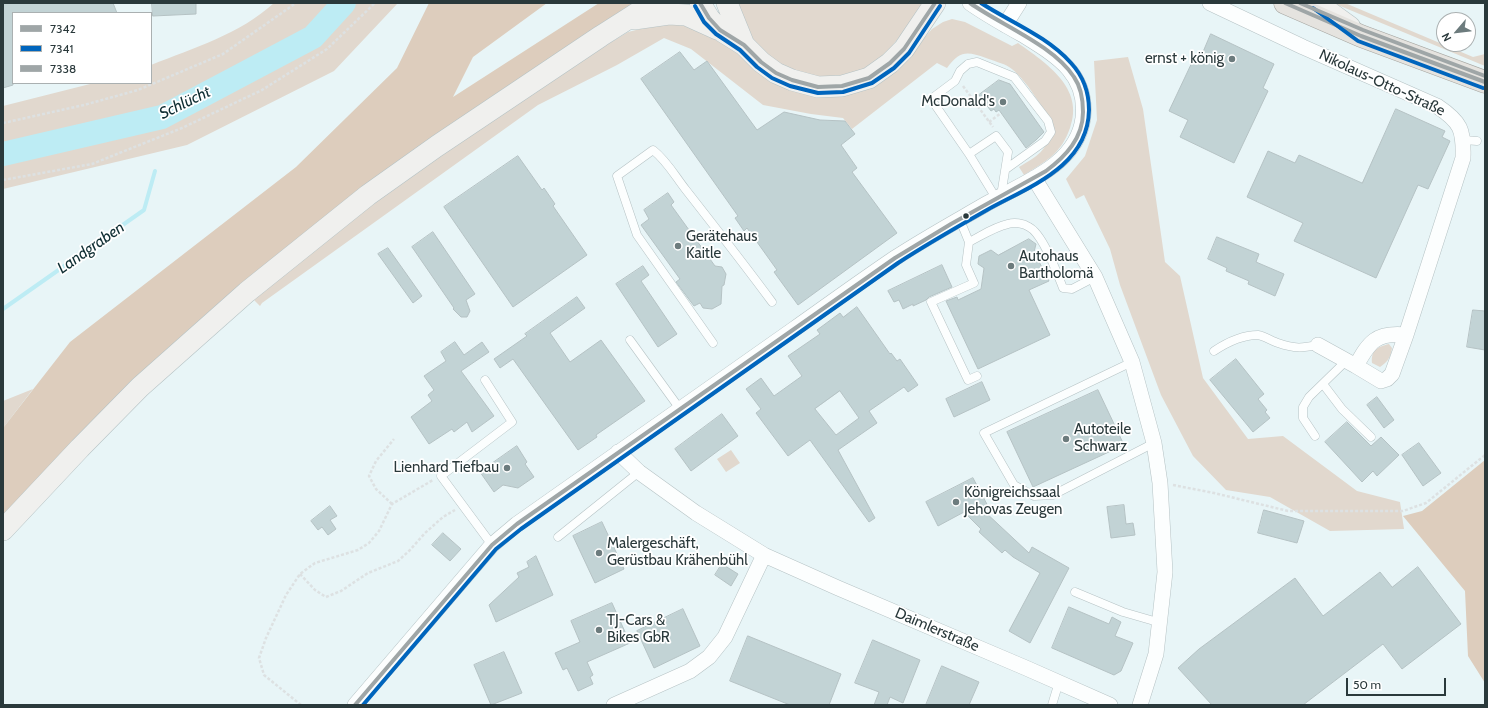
<!DOCTYPE html>
<meta charset="utf-8">
<style>
body{margin:0}
#map{position:relative;width:1488px;height:708px;overflow:hidden;background:#e8f5f7;font-family:Cabin,sans-serif}
canvas{display:block}
.frame{position:absolute;inset:0;border:4px solid #2a393b;pointer-events:none}
.legend{position:absolute;left:12px;top:12px;width:140px;height:72px;box-sizing:border-box;background:#fff;border:1px solid #aab0b1;margin:0;padding:5px 7px;list-style:none;font-size:12px;color:#2a393b}
.legend li{display:flex;align-items:center;gap:8px;height:20px}
.legend b{width:20px;border:1px solid #aab0b1}
.north{position:absolute;left:1436px;top:12px;width:40px;height:40px;box-sizing:border-box;background:#fff;border:1px solid #aab0b1;border-radius:50%;rotate:242deg;font-size:11px;font-weight:700;line-height:16px;text-align:center;color:#2a393b}
.north::after{content:'';display:block;margin:auto;width:14px;height:18px;background:#6c7b7d;clip-path:polygon(50% 0,100% 100%,50% 72%,0 100%)}
.scale{position:absolute;left:1346px;top:678px;width:100px;height:18px;box-sizing:border-box;border:2px solid #2a393b;border-top:0;padding-left:5px;font-size:12px;line-height:14px;white-space:nowrap;color:#2a393b;-webkit-text-stroke:3px #fff;paint-order:stroke}
</style>
<div id="map">
<canvas width="1488" height="708"></canvas>
<div class="frame"></div>
<ul class="legend">
<li><b style="height:5px;background:#9fa6a7"></b>7342</li>
<li><b style="height:5px;background:#0065bd"></b>7341</li>
<li><b style="height:5px;background:#9fa6a7"></b>7338</li>
</ul>
<div class="north">N</div>
<div class="scale">50 m</div>
</div>
<script>
const context = document.querySelector('canvas').getContext('2d');
context.lineJoin = 'round';
function fill(path, color) {
  context.fillStyle = color;
  context.fill(path, 'evenodd');
}
function strokePath(path, color, width, dash) {
  context.strokeStyle = color;
  context.lineWidth = width;
  context.lineCap = dash ? 'butt' : 'round';
  context.setLineDash(dash || []);
  context.stroke(path);
}
function label(font, color, halo, rows, align = 'center') {
  context.font = font + ' Cabin,sans-serif';
  context.lineWidth = 3.5;
  context.setLineDash([]);
  context.textBaseline = 'middle';
  context.strokeStyle = halo;
  context.fillStyle = color;
  for (const [text, x, y, turn = 0] of rows) {
    context.save();
    context.translate(x, y);
    context.rotate((+turn || 0) * Math.PI / 180);
    context.textAlign = isNaN(turn) ? turn : align;
    if (halo) context.strokeText(text, 0, 0);
    context.fillText(text, 0, 0);
    context.restore();
  }
}
fill(new Path2D(`
 M274,3h124l-64,68 -147,74 -184,44v-83l91,-23h57v-18c43,-17 89,-31 123,-62z
 M734,3h190l-12,18 -27,34 -20,15 -32,8 -27,-2 -33,-16 -16,-15 -13,-18z
 M1333,3h12l128,54 12,-3v12z
 M952,19l13,3 47,24 6,-3c28,20 67,45 52,85 -4,11 -9,20 -18,28 -8,7 -19,13 -28,19l-5,-8c19,-11 27,-16 34,-38 -6,-16 -29,-53 -44,-62 -6,-4 -16,-6 -23,-9 -20,-7 -26,-7 -39,10l-10,-5 -85,66 -9,-11 -32,-4 -48,-9 -72,-56 -27,-11 -47,27 -79,40 -276,198 -2,3 -9,-9 121,-97 192,-130 64,-38 36,-9h19l46,23 28,24 28,16 112,-17 35,-40 11,-7z
 M1128,57l15,52 22,153 15,14 23,102 45,61 35,-3 74,55 43,11 4,27 -74,2 -60,-34 -44,-7 -33,-34 -32,-61 -41,-110 -10,-36 -26,-54 -8,4 -10,-20 19,-23 12,-36 -3,-59z
 M1389,344l3,4c-1,8 -4,14 -12,19l-8,-4c-1,-13 5,-16 17,-19z
 M33,389l-30,39v-27z
 M731,450l9,13 -14,9 -9,-13z`), '#e1d8ce');
fill(new Path2D(`
 M429,3h118l-74,54 -20,40 146,-94h38l-199,135 -435,379v-89l67,-86 226,-175 101,-99z
 M1485,460v223l-17,-27 -3,-65 -62,-75 19,-5z`), '#ddcdbd');
strokePath(new Path2D(`
 M3,309l141,-99 11,-39`), '#bdecf4', 4);
strokePath(new Path2D(`
 M3,154l159,-37 151,-80 31,-34`), '#bdecf4', 24);
const building = new Path2D(`
 M3,3h110l4,10h-104v72l-10,3z
 M152,3h44v11l-43,2z
 M1211,34l63,30 -11,24 5,3 -34,72 -54,-26 8,-17 -19,-9 26,-55 5,2z
 M680,52l14,18 13,-9 50,69 27,-18 36,8 25,1 10,13 -14,11 16,23 -5,4 45,61 -99,72 -24,-33 3,-2 -30,-42 -3,3 -9,-13 3,-2 -97,-137z
 M999,80l11,4 34,48 -8,8 -10,8 -27,-38 -3,2 -2,-3 -3,2 -12,-16z
 M1396,109l49,22 -3,6 8,4 -22,48 -10,-4 -42,93 -82,-37 9,-18 -56,-26 21,-46 27,12 4,-8 63,28z
 M518,156l24,34 2,-2 11,16 -2,2 34,49 -74,52 -69,-100z
 M668,193l6,9 -3,3 44,61 7,1 4,7 -2,11 -2,1 -1,18 -9,5 -9,-1 -3,-5 -6,3 -18,-24 4,-3 -39,-54 8,-6 -5,-9z
 M433,232l42,62 -9,6 4,11 -3,6h-6l-8,-8 1,-1 -42,-61z
 M1217,237l42,17 -3,8 28,12 -9,22 -27,-12 1,-3 -23,-10 1,-3 -19,-9z
 M1029,239l7,5 -2,8 15,29 -20,9 21,45 -72,34 -32,-68 11,-4 1,3 23,-11 3,-21 -6,-4 1,-8 12,-6 7,5z
 M388,248l34,48 -9,7 -35,-49z
 M942,265l10,22 -23,10 -3,3 -13,6v-2l-10,5 -4,-9 -5,2 -6,-11z
 M643,266l6,9 -8,6 36,53 -19,13 -42,-63z
 M577,297l8,11 -35,25 20,29 31,-22 44,61 -49,34 1,2 -19,13 -65,-91 -13,9 -6,-9 33,-23 -2,-2z
 M857,307l33,47 1,-1 6,8 3,-2 18,26 -10,7 -4,-5 -35,24 8,12 -39,27 37,68 -6,4 -59,-82 -22,16 -32,-43 5,-4 -15,-20 15,-11 13,18 28,-20 -14,-20 32,-22 -3,-4 23,-17 3,4zM840,391l19,27 -23,17 -21,-26z
 M1473,310l12,1v39l-18,-3z
 M455,342l9,13 18,-13 7,10 -28,19 33,45 -22,16 -5,-10 -13,10 -2,-3 -23,15 -18,-27 21,-16 -4,-6 6,-5 -10,-14 22,-15 -5,-9z
 M1236,359l28,35 -6,5 9,11 -2,2 5,6 -17,14 -43,-52z
 M982,382l8,18 -36,17 -8,-18z
 M1098,390l26,55 -91,42 -26,-55z
 M1377,397l17,23 -10,8 -17,-23z
 M722,414l16,22 -47,35 -16,-22z
 M1347,422l24,24 10,-9 18,18 -22,21 -4,-5 -11,11 -37,-40z
 M1419,443l22,30 -18,13 -21,-31z
 M517,446l10,16 -2,2 9,13 -16,11 -15,-3 -9,7 -14,-20z
 M973,478l16,30 -5,3 45,42 3,-6 37,21 -39,75 -21,-12 31,-58 -27,-16 -8,-7 -3,3 -23,-21 2,-3 -17,-17 -26,14 -12,-24z
 M1124,505l2,19 7,-1 2,12 -24,3 -4,-31z
 M330,506l7,10 -7,4 6,9 -8,6 -6,-8 -4,3 -7,-9z
 M1264,510l40,11 -7,22 -39,-10z
 M602,522l22,47 -29,14 -22,-47z
 M443,533l18,16 -11,12 -18,-16z
 M536,556l17,39 -57,27 -7,-17 30,-28 -2,-4 12,-6 -2,-5z
 M722,564l16,10 -7,12 -16,-11z
 M1418,567l43,57 -59,45 -19,-25 -80,61h-91l-34,-37 21,-19 96,-71 28,38 57,-44 12,15z
 M612,603l18,40 -43,19 6,13 -3,2 3,7 -15,7 -11,-23 -4,2 -8,-17 25,-11 -9,-21z
 M1069,607l40,17 3,-7 9,5 -6,14 18,7 -12,28 -7,4 -62,-27z
 M683,609l17,37 -46,22 -17,-37z
 M748,636l93,38 -12,31h-39l-60,-24z
 M873,640l47,20 -17,43 -13,-6 -3,8h-13l5,-13 -24,-9z
 M504,652l18,41 -31,12 -17,-40z
 M942,666l37,16 -10,23h-43z`);
fill(building, '#c2d3d5');
strokePath(building, '#b5c2c4', 1);
const service = new Path2D(`
 M1464,140l13,1
 M969,154l27,-18 12,16 -7,44
 M996,198l-27,-44 -38,-55 24,-18 5,-10 8,-7 9,-2 37,15 34,44 3,11 -6,9 -39,28
 M960,220l9,22c12,-6 25,-15 39,-18 6,-2 15,-1 21,3 14,7 28,46 34,61l9,1 23,-12
 M969,242l-3,23 8,18 -43,19 37,78 9,-4
 M630,340l50,69
 M713,343l-76,-108 -20,-59 36,-26c14,11 22,26 33,40 29,37 58,74 86,112
 M1214,351c12,-8 29,-16 44,-16 6,1 14,6 20,8 17,6 24,5 40,2
 M1132,362l-148,71 30,52 20,11 19,-1 101,-52
 M485,380l27,42 -71,54 51,69
 M1323,384l19,25 29,28
 M1315,436l-12,-18v-11l6,-10 37,-36
 M558,537l81,-65
 M1075,592l48,20 38,11
 M1052,705l7,-23`);
const minor = new Path2D(`
 M1210,3l93,44 134,59c24,16 27,24 26,52l-57,177c-30,-3 -37,7 -50,31l25,15 6,-2 5,-5 14,-39
 M1005,25l14,-22
 M1034,178l61,99 37,85 22,81 6,40 5,89 -9,82 -16,51
 M1318,345l38,21
 M618,452l21,20 57,41 68,42 74,33 188,80 84,37
 M355,705l137,-160 25,-21c92,-65 185,-130 277,-195 34,-24 67,-48 101,-71 29,-19 60,-36 91,-54 36,-21 91,-38 97,-86 5,-45 -28,-63 -60,-83 -18,-10 -36,-20 -53,-32
 M614,705l76,-34 19,-14 16,-20 39,-82`);
const secondary = new Path2D(`
 M700,3l9,15 11,12 24,15 17,17 15,11 16,7 26,7 24,-1 27,-8 21,-15 14,-14 31,-46
 M727,3l17,42
 M1317,3l33,24
 M634,19l35,-5 17,1 31,14
 M3,530l77,-82 60,-61 107,-95 121,-97 69,-49 164,-110 52,-33`);
const primary = new Path2D(`
 M1285,3l76,33 124,46`);
strokePath(service, '#b5c2c4', 9);
strokePath(minor, '#b5c2c4', 16);
strokePath(secondary, '#b5c2c4', 22);
strokePath(primary, '#a5a5a0', 23);
strokePath(new Path2D(`
 M963,86l30,41
 M989,122l12,-9
 M3,123l81,-18 54,-15 85,-36 73,-51
 M3,180l89,-16 90,-36 80,-38 65,-41 48,-46
 M1173,485l41,8 74,18h115l23,-8 59,-48
 M392,504l-16,-15 -7,-13 7,-15 18,-22
 M300,574l15,16 11,7 15,-6 27,-18 30,-12 12,-11 15,-17 18,-16 12,-7
 M301,705l-37,-30 -5,-17 7,-20 20,-43 14,-21 15,-11 43,-13 11,-7 10,-12 13,-27 41,-24`), '#dde1e2', 2.5, [3, 2]);
strokePath(service, '#fcfefe', 8);
strokePath(minor, '#fcfefe', 15);
strokePath(secondary, '#f0f0ee', 21);
strokePath(primary, '#e5e3df', 22);
strokePath(new Path2D(`
 M700,3l9,15 11,12 24,15 17,17 15,11 16,7 26,7 24,-1 27,-8 21,-15 14,-14 31,-46
 M1285,3l76,33 124,46
 M355,705l137,-160 25,-21 378,-266 56,-34 95,-53c20,-15 37,-33 37,-59 0,-13 -2,-25 -9,-35 -21,-32 -73,-52 -104,-74`), '#9fa6a7', 4);
strokePath(new Path2D(`
 M695,6l9,16 12,12 24,16 17,17 15,11 18,8 28,7 25,-1 29,-9 22,-15 15,-15 31,-47
 M1313,8l45,33 125,47
 M363,705l133,-156 25,-20 377,-266c29,-19 59,-36 89,-53 41,-23 101,-43 102,-100 0,-17 -6,-34 -18,-47 -24,-27 -61,-41 -90,-60`), '#0065bd', 4);
strokePath(new Path2D(`
 M1300,3l63,27 122,46`), '#9fa6a7', 4);
for (const [x, y, r, color] of [
 [1232,59,4,"#6c7b7d"],
 [1003,102,4,"#6c7b7d"],
 [966,216,3.5,"#2a393b"],
 [678,246,4,"#6c7b7d"],
 [1011,266,4,"#6c7b7d"],
 [1066,439,4,"#6c7b7d"],
 [507,468,4,"#6c7b7d"],
 [956,502,4,"#6c7b7d"],
 [599,553,4,"#6c7b7d"],
 [599,630,4,"#6c7b7d"]
]) {
  const dot = new Path2D();
  dot.arc(x, y, r, 0, 2 * Math.PI);
  context.fillStyle = color;
  context.fill(dot);
  strokePath(dot, '#fff', 1.5);
}
label('15px', '#2a393b', '#fff', [
 ["ernst + könig",1224,59,"right"],
 ["McDonald's",995,102,"right"],
 ["Gerätehaus",686,237],
 ["Kaitle",686,254],
 ["Autohaus",1019,257],
 ["Bartholomä",1019,274],
 ["Autoteile",1074,430],
 ["Schwarz",1074,447],
 ["Lienhard Tiefbau",499,468,"right"],
 ["Königreichssaal",964,493],
 ["Jehovas Zeugen",964,510],
 ["Malergeschäft,",607,544],
 ["Gerüstbau Krähenbühl",607,561],
 ["TJ-Cars &",607,621],
 ["Bikes GbR",607,638]
], 'left');
label('15px', '#2a393b', '#fff', [
 ["Nikolaus-Otto-Straße",1382,83,25],
 ["Daimlerstraße",937,630,23]
]);
label('italic 16px', '#0f2e33', '#fff', [
 ["Schlücht",185,103,-26],
 ["Landgraben",91,248,-35]
]);
</script>
